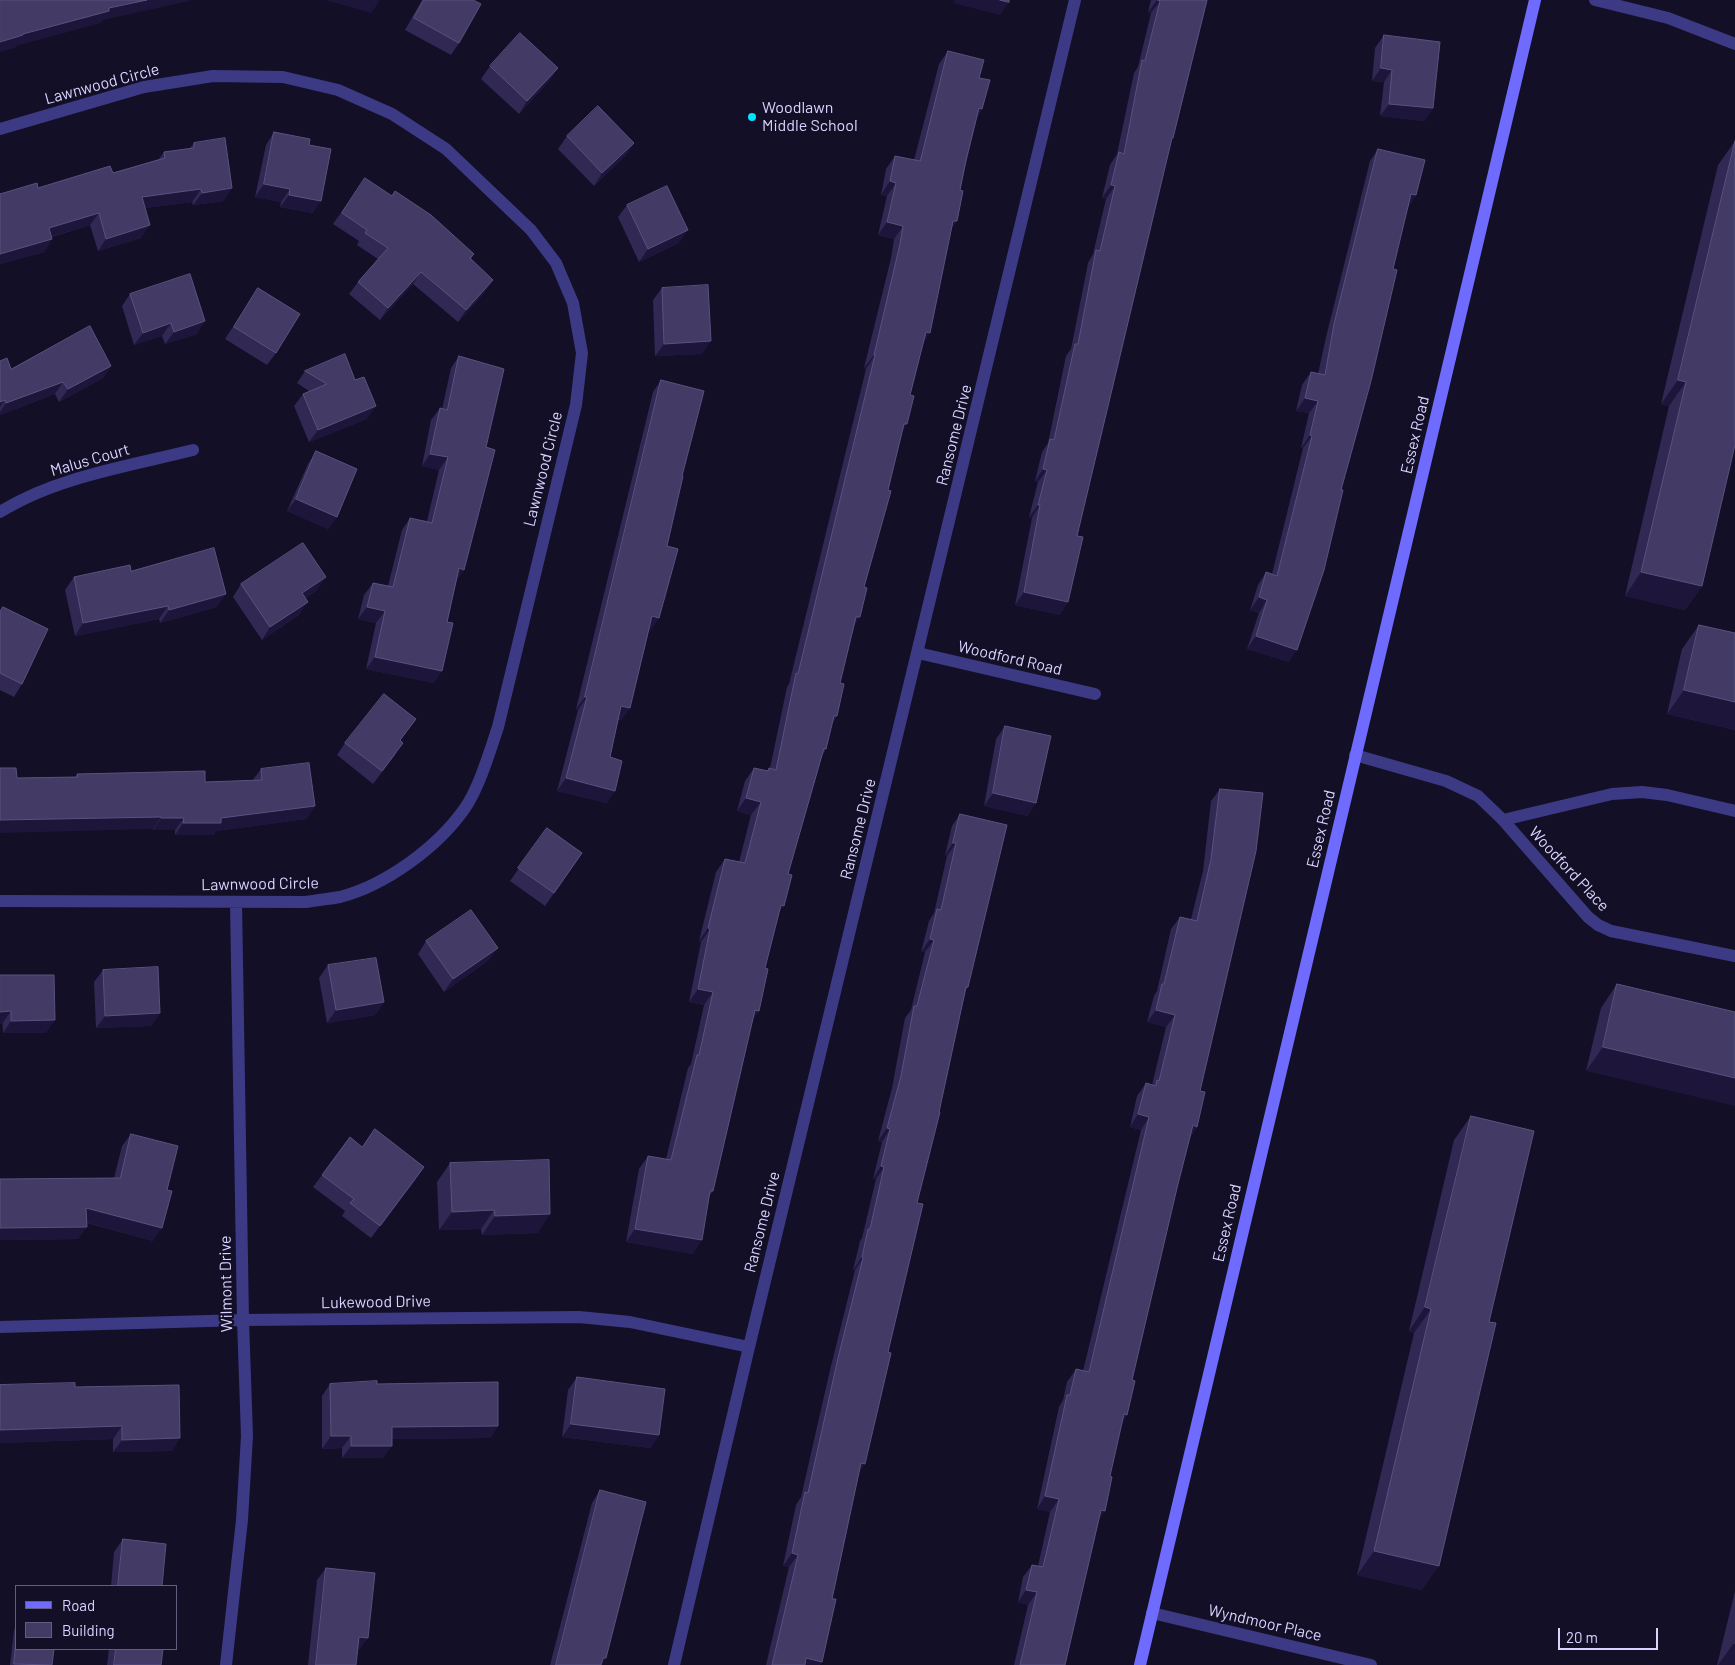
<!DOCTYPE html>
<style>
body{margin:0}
#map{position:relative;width:1735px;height:1665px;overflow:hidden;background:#130f26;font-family:Barlow,sans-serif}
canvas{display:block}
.legend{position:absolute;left:15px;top:1585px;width:162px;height:65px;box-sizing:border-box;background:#130f26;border:1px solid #625e7d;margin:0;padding:6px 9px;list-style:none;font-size:15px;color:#d9d4ff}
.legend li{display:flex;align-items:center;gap:10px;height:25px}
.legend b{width:25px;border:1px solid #625e7d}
.scale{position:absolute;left:1558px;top:1628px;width:100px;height:22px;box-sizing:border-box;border:2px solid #d9d4ff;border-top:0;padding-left:6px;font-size:15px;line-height:18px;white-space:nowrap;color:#d9d4ff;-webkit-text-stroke:4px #130f26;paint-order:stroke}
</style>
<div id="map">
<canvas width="1735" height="1665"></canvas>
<ul class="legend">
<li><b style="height:6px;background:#6f6bff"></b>Road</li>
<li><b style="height:14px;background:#433a66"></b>Building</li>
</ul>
<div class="scale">20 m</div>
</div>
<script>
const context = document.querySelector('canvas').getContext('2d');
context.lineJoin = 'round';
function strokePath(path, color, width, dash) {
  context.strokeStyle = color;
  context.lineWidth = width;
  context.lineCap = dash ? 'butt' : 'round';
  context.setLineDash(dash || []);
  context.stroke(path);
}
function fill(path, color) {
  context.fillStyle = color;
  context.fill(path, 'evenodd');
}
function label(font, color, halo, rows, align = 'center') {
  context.font = font + ' Barlow,sans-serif';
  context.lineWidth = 4.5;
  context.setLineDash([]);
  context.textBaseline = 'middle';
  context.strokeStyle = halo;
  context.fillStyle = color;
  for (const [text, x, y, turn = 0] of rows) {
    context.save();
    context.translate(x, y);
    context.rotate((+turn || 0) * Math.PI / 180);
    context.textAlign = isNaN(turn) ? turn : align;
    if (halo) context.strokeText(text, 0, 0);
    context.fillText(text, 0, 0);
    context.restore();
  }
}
strokePath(new Path2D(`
 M1595,0l73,18 67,26
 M0,129l144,-42 69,-11 70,1 55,13 54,24 54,35 85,81 25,33 17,40 9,50 -6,52 -78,322c-8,24 -19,61 -33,81 -27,39 -79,77 -125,89 -11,2 -23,3 -34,5l-306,-1
 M0,512c56,-35 129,-46 193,-62
 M918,653l177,41
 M1355,755l91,26 32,15 25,24 85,97 10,8 13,6 124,25
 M1503,820l109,-26 30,-2 25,3 68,16
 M0,1327l243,-7 336,-3 51,5 119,25
 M1152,1613l219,52
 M226,1665l16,-145 5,-84 -4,-116 -7,-418
 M674,1665l75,-318 326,-1347`), '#3d3a85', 12);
strokePath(new Path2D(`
 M1140,1665l395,-1665`), '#6f6bff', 12);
fill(new Path2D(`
 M422,0h51l-14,43 -8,12 -46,-25z
 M1151,0h56l-34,138 -2,3 -94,395 -17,79 -45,-10 17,-87 -3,-1 9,-35 -3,-1 7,-29 6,-9 18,-87 5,-7 17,-86 5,-9 13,-55 -4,-1 8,-33 7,-11 17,-81 4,-6 13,-54 -3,-1z
 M1384,35l49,73 -9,13 -44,-5 4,-34 -12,-1 3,-33z
 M948,51l31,27 3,31 -5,8 -17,73 -3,31 -6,8 -111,454 -3,33 -5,8 -6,25 -4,7 -34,118 -23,94 -6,43 -6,7 -40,173 -3,4 -17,59 -67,-12 13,-73 9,-13 18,3 22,-91 3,-4 13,-59 -15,-3 12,-60 -2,-1 17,-69 9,-13 14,3 12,-47 -14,-4 8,-30 9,-13 13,3 2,-3h1l17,-81 2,-3 77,-315 -2,-1 27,-110 3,-19 -16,-4 9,-39 -6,-1 5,-26 9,-13 19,4 25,-96z
 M490,66l68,2 -9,13 -30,33 -38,-35z
 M274,132l35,13 4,68 -33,-6 1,-5 -26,-5 11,-52z
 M567,136l67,7 -8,12 -32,31 -36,-37z
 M1735,141l-33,445 -17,24 -60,-14 44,-190 -8,-2 57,-239z
 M194,143l30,58 -31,4 -1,-3 -47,6 -4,30 -43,13 -8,-26 -38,12v2l-8,13 -44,12v-70l38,-6 75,-15 46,-14 5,-7 26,-4z
 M1378,149l38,46 -8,12 -119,455 -42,-13 12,-36 -9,-3 8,-25 8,-13 6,2 31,-126h-2l8,-35 -13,-2 6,-26 9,-13 7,2 8,-37 44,-176z
 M357,190l117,64 -3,5 14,33 -27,30 -45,-38 -33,36 -31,-26 9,-12 20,-23 -21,-14 2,-4 -26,-17z
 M627,205l52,38 -40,19 -21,-45z
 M258,288l18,65 -9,12 -42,-26z
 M662,288l40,66 -47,2 -2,-56z
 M130,294l67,40 -32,10 -3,-8 -28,9 -12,-39z
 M459,356l27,91 -52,236 -68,-14 10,-46 -18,-4 6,-24 9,-12 15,3 14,-56 8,-12 17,3 12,-51 -17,-4 9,-46 9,-12 2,1 9,-41z
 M0,361l11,8 100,-3 -8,12 -44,24 -4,-8 -55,21z
 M305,371l50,9 12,39 -58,23 -15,-36 9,-12 6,-3 -12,-8z
 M661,380l21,96 -15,70 -8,72 -9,13 -1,-1 -19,78 -9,12h-3l-8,37 -3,46 -50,-12 21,-81 -2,-1 77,-317z
 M316,451l21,66 -9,12 -41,-18 21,-47z
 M131,571l86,36 -57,16 -1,-4 -84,17 -10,-46 9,-13z
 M241,584l76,6 -12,8 -6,17 -37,25 -29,-43z
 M3,607l19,77 -8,13 -14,-7v-79z
 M1699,625l36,8v97l-68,-16 15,-65z
 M416,719l-16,22 -5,14 -22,29 -36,-29 8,-12z
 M1005,726l23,90 -44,-10 12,-67z
 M261,769l54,37 -9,13 -90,12 -3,4h-38v-5h-22v-1l-136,-51 58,-1 2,-3 128,8 47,-1z
 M1220,789l-23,338 -7,10 -13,51 -45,192 -5,35 -5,7 -57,243h-51l14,-60 -10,-3 5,-25 9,-12 6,1 12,-54 -13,-3 22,-102 4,-7 4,-18 9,-13 7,2 58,-241 -11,-3 7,-31 9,-13 6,2 14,-58 -19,-5 7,-26 3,-5 14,-62 9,-12 11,2 12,-48 8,-70z
 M960,814l8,173 -2,3 -49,213 -58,270 -27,126 -10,63 -3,3h-53l23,-98 -6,-1 13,-61 5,-8 29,-127 25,-100h-2l7,-29 2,-3 14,-59h-3l9,-37 -4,-1 14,-53 13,-70 6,-8 14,-58h-4l8,-31 5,-8 13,-57 -2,-1 7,-29z
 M547,828l35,25 -37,53 -35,-25z
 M426,941l63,19 -45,32 -26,-38z
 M328,965l56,37 -9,13 -48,8 -8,-45z
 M103,970l57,43 -9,13 -55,2 -2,-46z
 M0,975l46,58h-43z
 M1617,984l118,28 -149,59 15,-63z
 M1471,1116l-49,474 -65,-15 57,-242 -5,-2 45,-191z
 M131,1134l22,107 -66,-18 -9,16 -78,1v-61l114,-1 8,-32z
 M450,1163l88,70 -56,2 -1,-6 -42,1 -2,-48z
 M322,1175l94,4 -45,59 -29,-22 3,-5 -32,-24z
 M577,1377l74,71 -89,-11 6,-47z
 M330,1384h47l121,42 -8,12 -98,1 -9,19h-41v-10l-20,1v-53z
 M0,1385l75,2 97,64 -59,1v-13l-113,4z
 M600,1490l6,168 -5,7h-51l42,-162z
 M123,1539l39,47h-51l3,-34z
 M326,1568l33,82h-2l-1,15h-48l9,-85z
 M1735,1591v74h-18z
 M16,1626v23l36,16h-42l4,-35z
 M109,1649h54l-2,16h-54z`), '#312854');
fill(new Path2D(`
 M147,0h43l-1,1 -86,19 -2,3 -85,23 -1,2 -15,4v-10l23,-8 86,-26z
 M326,0h52l2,1 -9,12z
 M955,0h45l9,2 -9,13 -47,-12z
 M1157,0l3,1 -9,12 -3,-1z
 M558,68l-9,13 -30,33 8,-13z
 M1381,68l11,2 -8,12 -12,-1z
 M1389,104l44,4 -9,13 -44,-5z
 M979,108l3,1 -9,14z
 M634,143l-8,12 -32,31 8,-13z
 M890,181l6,2 -9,13 -6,-1z
 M264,184l26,5 -9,13 -26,-5z
 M1111,185l4,1 -9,13 -4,-1z
 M232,188l-8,13 -31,4 9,-12z
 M201,189l-9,13 -59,8 9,-13z
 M1411,194l5,1 -8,13z
 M289,195l32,6 -8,12 -33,-6z
 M99,213l-9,12 -50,15 9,-12z
 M953,221h4l-9,13z
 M887,222l16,4 -9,13 -16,-4z
 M150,225l-9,13 -43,13 8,-12z
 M688,230l-9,13 -40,19 9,-13z
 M52,239l-8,13 -44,12v-10z
 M421,272l-8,12 -33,36 8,-12z
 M493,280l-8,12 -27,30 8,-12z
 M205,321l-8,13 -32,10 9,-12z
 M171,323l-9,13 -28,9 9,-12z
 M926,332l4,1 -9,13z
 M711,341l-9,13 -47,2 9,-12z
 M874,355h1l-9,14 -2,-1z
 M111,366l-8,12 -44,24 9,-13z
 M1678,380l8,2 -17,24 -8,-2z
 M63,382l-8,12 -55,21v-3l6,-9z
 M1305,398l13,3 -9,12 -13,-2z
 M5,400l-5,7v-5z
 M376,406l-9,13 -58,23 9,-12z
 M904,424h3l-9,14z
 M1310,435l2,1 -9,12h-2z
 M430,454l18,3 -9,13 -17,-4z
 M1043,469l4,1 -9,12 -3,-1z
 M296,499l41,18 -9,12 -41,-18z
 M1038,505h2l-8,13 -3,-1z
 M459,568l5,2 -8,12z
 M1641,572l61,14 -17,24 -60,-14z
 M326,577l-9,13 -24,15 9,-12z
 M1024,592l44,10 -8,13 -45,-10z
 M226,594l-9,13 -57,16 9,-13z
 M1259,597l8,3 -8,13 -9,-3z
 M308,602l-9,13 -37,25 8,-13z
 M168,606l-9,13 -84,17 8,-13z
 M367,607l18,4 -9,12 -18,-4z
 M652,616l7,2 -9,13 -7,-2z
 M856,617h4l-9,14z
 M1256,636l41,14 -8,12 -42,-13z
 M375,657l67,14 -8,12 -68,-14z
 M1684,690l51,12v28l-68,-16z
 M585,697h2l-9,13 -2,-1z
 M621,706l9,2 -9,12 -8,-2z
 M834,716h3l-9,13z
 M566,778l49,13 -8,12 -50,-12z
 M993,793l43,10 -8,13 -44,-10z
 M746,798l15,4 -10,13 -14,-4z
 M315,806l-9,13 -90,12 -3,4h-38l8,-12z
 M161,817l-8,12 -153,4v-13z
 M161,818h23l-9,12h-22z
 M953,843h3l-9,13 -2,-1z
 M781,905l3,1 -10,13z
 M708,928l2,1 -9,13 -2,-1z
 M930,939l4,1 -9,12h-4z
 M498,948l-9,12 -45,32 9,-13z
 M698,989l15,3 -9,13 -15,-3z
 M384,1002l-9,13 -48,8 9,-13z
 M755,1010l4,1 -9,13z
 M1156,1010l19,5 -9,12 -19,-5z
 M11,1011l-9,13h-2v-12z
 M160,1013l-9,13 -55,2 9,-12z
 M55,1020l-9,13h-43l8,-12z
 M1603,1047l132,31v28l-149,-35z
 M1138,1114l11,3 -8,13 -11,-3z
 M1193,1125l4,2 -9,12z
 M887,1128l3,1 -8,13 -4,-1z
 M881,1166l3,1 -8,12h-3z
 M424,1167l-8,12 -45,59 9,-12z
 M86,1208l76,20 -9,13 -75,-21z
 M494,1210l-13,19 -42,1 13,-18z
 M550,1214l-12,19 -56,2 13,-19z
 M87,1227l-9,12 -78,1v-12z
 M635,1229l67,11 -9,14 -67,-12z
 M862,1257l1,1 -8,12h-2z
 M1425,1307l6,2 -17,24 -5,-2z
 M1124,1414l3,1 -9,12z
 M571,1424l88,11 -8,13 -89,-11z
 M122,1426l-9,13 -113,4v-13z
 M498,1426l-8,12 -107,1 9,-12z
 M331,1436h20l-9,12 -20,1z
 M180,1438l-8,13 -59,1 9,-12z
 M351,1446h41l-9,12h-41z
 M861,1463l4,1 -9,13z
 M1045,1496l14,3 -9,13 -13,-3z
 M1101,1510l4,1 -9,13z
 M1374,1551l65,15 -17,24 -65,-15z
 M792,1553l6,2 -9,12 -6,-1z
 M1026,1590l11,2 -9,13 -10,-3z
 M359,1637l9,1 -9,12h-9z
 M1733,1644h2v21h-17z
 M603,1658h3l-5,7z
 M806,1658l16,4 -3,3h-18z`), '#1d163a');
const building = new Path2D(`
 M0,0h147l-38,8v3l-86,23v1l-23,7z
 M424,0h49l8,4 -22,39 -45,-25z
 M1000,0h9v2z
 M1158,0h49l-34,138h-1l-95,398 6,1 -15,65 -44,-10 16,-87h-2l9,-35 -4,-1 7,-30 4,1 21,-96h3l18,-94 4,1 15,-65 -4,-1 8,-33 5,2 18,-94 3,1 15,-60z
 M520,33l38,35 -31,33 -37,-35z
 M1384,35l56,7 -7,66 -44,-4 3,-34 -11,-2z
 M948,51l36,9 -5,18 11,2 -8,29 -3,-1 -13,52 -6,30 3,1 -6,30h-4l-23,112 -4,-1 -16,63 4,1 -7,28h-3l-16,66 3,1 -27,96 3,1 -7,29h-4l-16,66 4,1 -7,32h-3l-8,33 -2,-1 -36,126 4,1 -8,31 -3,-1 -16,63 3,1 -9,42 -4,-1 -42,181h-3l-8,49 -67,-11 13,-73 23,4 26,-105h2l14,-63 -15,-3 12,-60 -2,-1 17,-69 20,4 16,-61 -15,-4 8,-30 14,3 1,-3 7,2 20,-97 2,1 77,-319h-1l26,-111 3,-18 -16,-4 9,-39 -6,-2 5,-25 25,5z
 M598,106l36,37 -32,30 -35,-37z
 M274,132l36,7 -1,6 22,4 -10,52 -32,-6 1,-6 -26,-5z
 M225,138l7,50 -30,5 -1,-4 -59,8 8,28 -44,14 -7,-26 -50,15 3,11 -52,15v-60l37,-11 1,5 72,-22 3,7 52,-15 -1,-6 30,-4v-5z
 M1735,141v304l-33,141 -61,-14 45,-190 -8,-2z
 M1378,149l47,11 -9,35 -5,-1 -18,75 4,1 -26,111 -30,109h2l-19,80 -27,80 -41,-14 11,-36 -8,-3 7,-25 11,4 35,-140 -2,-1 8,-34 -13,-3 6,-26 14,3 9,-51z
 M365,178l27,18 3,-5 36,24 43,39 -4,4 23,22 -27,30 -45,-38 -33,36 -30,-26 30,-34 -23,-15 2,-3 -25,-17z
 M667,186l21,44 -40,19 -21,-44z
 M190,274l15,47 -31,11 -3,-9 -28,10 -13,-39z
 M708,285l3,56 -47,3 -2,-56z
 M258,288l42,26 -24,39 -42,-26z
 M90,326l21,40 -43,23 -5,-7 -57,21 -1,-3 -5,2v-41l7,-3 4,11z
 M345,354l10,26 9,-3 12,29 -58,24 -15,-36 24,-10 -22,-13z
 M459,356l45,13 -18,78 9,3 -31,120 -5,-2 -12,54 6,1 -11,48 -67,-14 10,-46 -18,-4 6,-24 20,4 17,-69 22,5 16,-66 -18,-3 10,-46 7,2z
 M661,380l43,11 -22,85h1l-16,70 11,3 -19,69 -7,-2 -22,92 -9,-2 -11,51 12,4 -7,30 -49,-13 21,-81h-2z
 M316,451l41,18 -20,48 -41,-18z
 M303,543l23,34 -24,16 6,9 -38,25 -29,-43z
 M214,548l12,46 -57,16 -1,-4 -85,17 -9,-46 56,-12 1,6z
 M3,607l45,22 -26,55 -22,-11v-61z
 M1699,625l36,8v69l-51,-12z
 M384,694l32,25 -16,21 3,3 -21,28 -37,-28z
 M1005,726l46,10 -15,67 -43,-10z
 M309,763l6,43 -94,12v5h-38l1,-5h-23v-1l-161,3v-52h16l1,10 61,-1 -1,-3 128,-3v11l57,-2 -1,-11z
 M1220,789l43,4 -7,58 -56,240 5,1 -8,35 -4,-2 -16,63 -45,192 3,1 -8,34 -3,-1 -14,62 2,1 -7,34 -4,-1 -36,155h-45l17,-73 -11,-2 6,-25 11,2 16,-68 -14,-3 22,-101h3l6,-26 13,3 60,-255 -11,-3 8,-31 10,3 1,-6 2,1 16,-66 -19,-5 6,-26h2l16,-67 17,4 14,-62z
 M960,814l47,11 -39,162h-2l-27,125h1l-23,91 6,1 -35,148 3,1 -26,111 -4,-1 -29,136h4l-14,63 -16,-4 -1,7h-33l26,-110 -6,-2 13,-61 3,1 30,-135 25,-100 -1,-1 6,-28h2l14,-62 -3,-1 9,-37 -3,-1 14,-52 13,-70h3l17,-66 -4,-1 7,-30 4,1 15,-67h-3z
 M547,828l35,25 -28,40 -36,-25z
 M471,910l27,38 -45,31 -27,-38z
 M376,958l8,44 -48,8 -8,-45z
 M158,967l2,46 -55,3 -2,-46z
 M0,975h54l1,45 -44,1v-10l-11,1z
 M1617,984l118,28v66l-132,-31z
 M1471,1116l63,15 -45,191 7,1 -57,243 -65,-15 57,-242 -6,-2z
 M375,1129l49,38 -44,59 -30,-23 4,-4 -32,-24 28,-38 12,10z
 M131,1134l47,12 -11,44 5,1 -10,37 -76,-20 1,19 -87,1v-49l120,-1z
 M549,1160l1,54 -55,2 -1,-6 -42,2 -2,-49z
 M577,1377l88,12 -6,46 -88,-11z
 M377,1381v3l121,-2v44l-106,1v19h-41v-10h-20l-1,-52z
 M75,1383v4l104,-2 1,53 -58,2v-14l-122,4v-45z
 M600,1490l46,12 -40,156h-3l-2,7h-45z
 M123,1539l43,5 -4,42h-44z
 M326,1568l49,5 -7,65 -9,-1 -3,28h-40z
 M16,1642v7h38l-2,16 -38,-1z
 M116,1649h47l-2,16h-47z`);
fill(building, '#433a66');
strokePath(building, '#5a527e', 1);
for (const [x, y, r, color] of [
 [752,117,5,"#00e5ff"]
]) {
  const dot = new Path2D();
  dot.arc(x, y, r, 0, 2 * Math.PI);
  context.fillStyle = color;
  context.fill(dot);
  strokePath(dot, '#130f26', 2);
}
label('16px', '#d9d4ff', '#130f26', [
 ["Lawnwood Circle",102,84,-15],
 ["Ransome Drive",954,435,-76],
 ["Essex Road",1415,435,-77],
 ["Malus Court",90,460,-16],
 ["Lawnwood Circle",543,469,-76],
 ["Woodford Road",1010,658,13],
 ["Ransome Drive",858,829,-76],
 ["Essex Road",1321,829,-77],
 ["Woodford Place",1569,869,47],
 ["Lawnwood Circle",260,884,-1],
 ["Ransome Drive",762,1222,-76],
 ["Essex Road",1227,1223,-77],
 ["Wilmont Drive",226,1284,-91],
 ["Lukewood Drive",376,1302,-1],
 ["Wyndmoor Place",1265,1623,13]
]);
label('16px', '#d9d4ff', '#130f26', [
 ["Woodlawn",762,108],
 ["Middle School",762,126]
], 'left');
</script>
